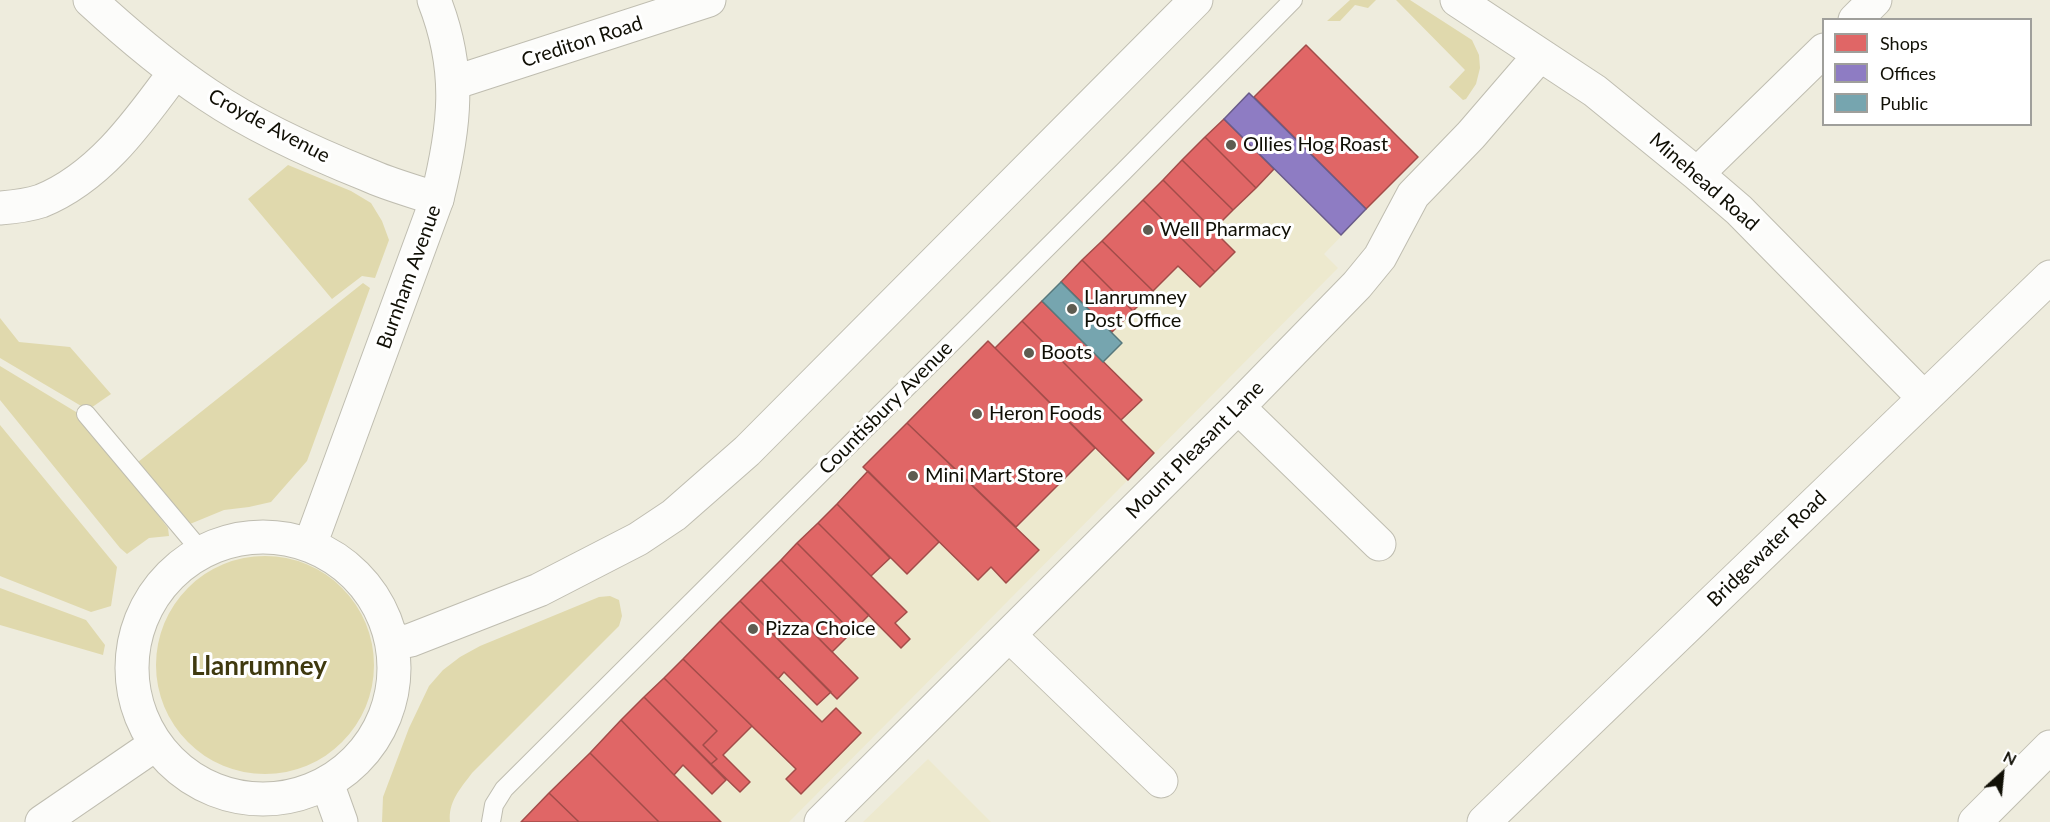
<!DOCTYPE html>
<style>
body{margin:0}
#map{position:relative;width:2050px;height:822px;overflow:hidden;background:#eeecdd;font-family:Lato,sans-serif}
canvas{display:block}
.legend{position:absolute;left:1822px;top:18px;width:210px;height:108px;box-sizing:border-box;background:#fff;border:2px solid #9f9f9b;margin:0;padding:8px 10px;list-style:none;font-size:18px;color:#100f05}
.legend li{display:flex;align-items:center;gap:12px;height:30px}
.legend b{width:30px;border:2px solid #9f9f9b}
.north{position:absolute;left:1972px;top:744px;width:60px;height:60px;-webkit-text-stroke:4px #fff;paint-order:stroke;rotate:27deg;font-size:16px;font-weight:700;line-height:24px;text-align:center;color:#100f05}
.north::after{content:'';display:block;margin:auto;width:21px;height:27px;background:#100f05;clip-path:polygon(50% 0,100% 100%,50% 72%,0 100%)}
</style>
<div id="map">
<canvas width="2050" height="822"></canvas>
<ul class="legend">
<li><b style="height:16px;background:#e06666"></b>Shops</li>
<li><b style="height:16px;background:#8e7cc3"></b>Offices</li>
<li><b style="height:16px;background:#76a5af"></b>Public</li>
</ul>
<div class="north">N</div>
</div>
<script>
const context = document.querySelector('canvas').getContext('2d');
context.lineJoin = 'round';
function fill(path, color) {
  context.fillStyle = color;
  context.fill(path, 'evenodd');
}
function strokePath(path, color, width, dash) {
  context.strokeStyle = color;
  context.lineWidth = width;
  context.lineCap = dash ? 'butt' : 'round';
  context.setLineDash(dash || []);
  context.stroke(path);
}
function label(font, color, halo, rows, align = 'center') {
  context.font = font + ' Lato,sans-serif';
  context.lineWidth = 6;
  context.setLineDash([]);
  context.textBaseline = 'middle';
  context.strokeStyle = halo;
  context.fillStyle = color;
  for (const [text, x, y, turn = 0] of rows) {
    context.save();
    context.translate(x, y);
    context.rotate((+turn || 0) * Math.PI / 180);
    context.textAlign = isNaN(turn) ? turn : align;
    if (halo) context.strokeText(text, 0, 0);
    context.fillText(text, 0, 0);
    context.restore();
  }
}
fill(new Path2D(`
 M1306,45l112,112 -94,97 14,14 -549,554h-268l316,-318 31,-33 -5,-4 125,-126 7,7 254,-255 5,4z
 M928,759l63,63h-128z`), '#ede9ce');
fill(new Path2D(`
 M1350,0h26l-8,8 -13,-3 -15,16h-13z
 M1396,0h14l62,40 7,15 1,13 -4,16 -10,15 -3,1 -14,-13 16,-17z
 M288,165l63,26 20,12 11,18 7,19 -14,38 -13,-2 -30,23 -84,-100z
 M363,283l7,5 -63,173 -36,41 -22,5 -25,3 -34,14 -52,-62z
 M0,318l19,24 51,5 41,47 -23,16 -88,-52z
 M0,366l81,49 87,113 1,8 -20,2 -22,16 -7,-6 -120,-148z
 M0,425l117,142 -6,39 -20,6 -91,-36z
 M156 665a109 109 0 1 1 218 0a109 109 0 1 1-218 0Z
 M0,588l86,32 19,25 -2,10 -103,-30z
 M610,596l9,4 3,16 -3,10 -147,147c-12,16 -24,29 -22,49h-68l1,-25 26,-69 20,-42 14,-16 17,-13 20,-11 119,-49z`), '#e0d9ad');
const shops = new Path2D(`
 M1306,45l112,112 -52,52 -112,-112z
 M1224,119l50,50 -18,19 -51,-51z
 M1205,137l51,51 -23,22 -51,-50z
 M1182,160l51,50 -20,20 -50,-50z
 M1163,180l72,72 -20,20 -72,-72z
 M1143,200l72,72 -15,15 -22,-21 -25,25 -51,-50z
 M1102,241l51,50 -20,20 -51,-51z
 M1082,260l51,51 -21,21 -51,-50z
 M1042,301l100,99 -21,20 -99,-99z
 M1022,321l132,132 -26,27 -133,-132z
 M988,341l107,107 -79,79 -109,-104z
 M907,423l132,127 -33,33 -15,-16 -13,13 -115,-113z
 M868,471l71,71 -32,32 -70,-70z
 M837,504l53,54 -19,18 -53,-53z
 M818,523l89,89 -12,11 15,16 -9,9 -104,-105z
 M797,543l72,72 -17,17 -71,-72z
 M781,560l71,72 -20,20 -71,-72z
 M761,580l97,98 -21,21 -97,-98z
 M740,601l91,91 -14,13 -33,-33 -6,7 -58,-58z
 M720,621l102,101 14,-14 25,25 -60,61 -15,-15 10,-10 -113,-110z
 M683,659l69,67 -29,29 27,27 -10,10 -29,-28 6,-5 -14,-14 14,-14 -53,-53z
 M664,678l53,53 -14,14 14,14 -6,5 -67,-67z
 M644,697l82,83 -14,14 -29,-29 -9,10 -53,-55z
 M621,720l53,55 47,47h-62l-69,-69z
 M590,753l69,69h-80l-30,-29z
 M549,793l30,29h-58z`);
fill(shops, '#e06666');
strokePath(shops, '#a24c49', 1.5);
const offices = new Path2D(`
 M1249,93l117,116 -25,26 -117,-116z`);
fill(offices, '#8e7cc3');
strokePath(offices, '#685b8a', 1.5);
const public = new Path2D(`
 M1061,282l61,61 -19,19 -61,-61z`);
fill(public, '#76a5af');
strokePath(public, '#57787c', 1.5);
const lane = new Path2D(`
 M86,414l115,137
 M491,822l3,-17 10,-16 620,-618 169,-171`);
const street = new Path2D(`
 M90,0c37,34 76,67 118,95 49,33 105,58 160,80 22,10 46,16 69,24
 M1457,0l138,91 102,83 42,36 184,187
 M1855,20l20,-20
 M453,83l256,-83
 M1697,174l127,-124
 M0,208c13,-1 29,-3 41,-7 59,-24 98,-80 134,-129
 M1238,407l141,137
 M1009,635l152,146
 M821,822l417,-415 119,-122 23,-28 33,-62 58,-60 69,-80
 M1484,822l566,-545
 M1975,822l75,-75`);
const secondary = new Path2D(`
 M132 668a131 131 0 1 1 262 0a131 131 0 1 1-262 0Z
 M310,545l127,-346c18,-72 25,-128 -3,-199
 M393,644l18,-4 128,-50 99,-51 36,-24 73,-64 449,-451
 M327,783l14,39
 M42,822l114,-78`);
strokePath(lane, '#bfbdb0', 20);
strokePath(street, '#bfbdb0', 35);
strokePath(secondary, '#bfbdb0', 35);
strokePath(lane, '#fcfcfa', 18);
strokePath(street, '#fcfcfa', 33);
strokePath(secondary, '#fcfcfa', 33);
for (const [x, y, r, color] of [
 [1231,145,6,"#5e5c51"],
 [1148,230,6,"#5e5c51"],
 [1072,309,6,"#5e5c51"],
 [1029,353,6,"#5e5c51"],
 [977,414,6,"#5e5c51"],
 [913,476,6,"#5e5c51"],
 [753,629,6,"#5e5c51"]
]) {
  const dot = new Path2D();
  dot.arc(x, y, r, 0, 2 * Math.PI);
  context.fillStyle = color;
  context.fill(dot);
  strokePath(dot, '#fff', 2);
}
label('20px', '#100f05', '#fff', [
 ["Crediton Road",582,42,-18],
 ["Croyde Avenue",269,126,28],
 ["Minehead Road",1704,182,41],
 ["Burnham Avenue",409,277,-70],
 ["Countisbury Avenue",886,408,-45],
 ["Mount Pleasant Lane",1195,450,-45],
 ["Bridgewater Road",1767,549,-44]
]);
label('20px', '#100f05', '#fff', [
 ["Ollies Hog Roast",1243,145],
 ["Well Pharmacy",1160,230],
 ["Llanrumney",1084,298],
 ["Post Office",1084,321],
 ["Boots",1041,353],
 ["Heron Foods",989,414],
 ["Mini Mart Store",925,476],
 ["Pizza Choice",765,629]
], 'left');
label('bold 26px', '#3f390f', '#fff', [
 ["Llanrumney",259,667]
]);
</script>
